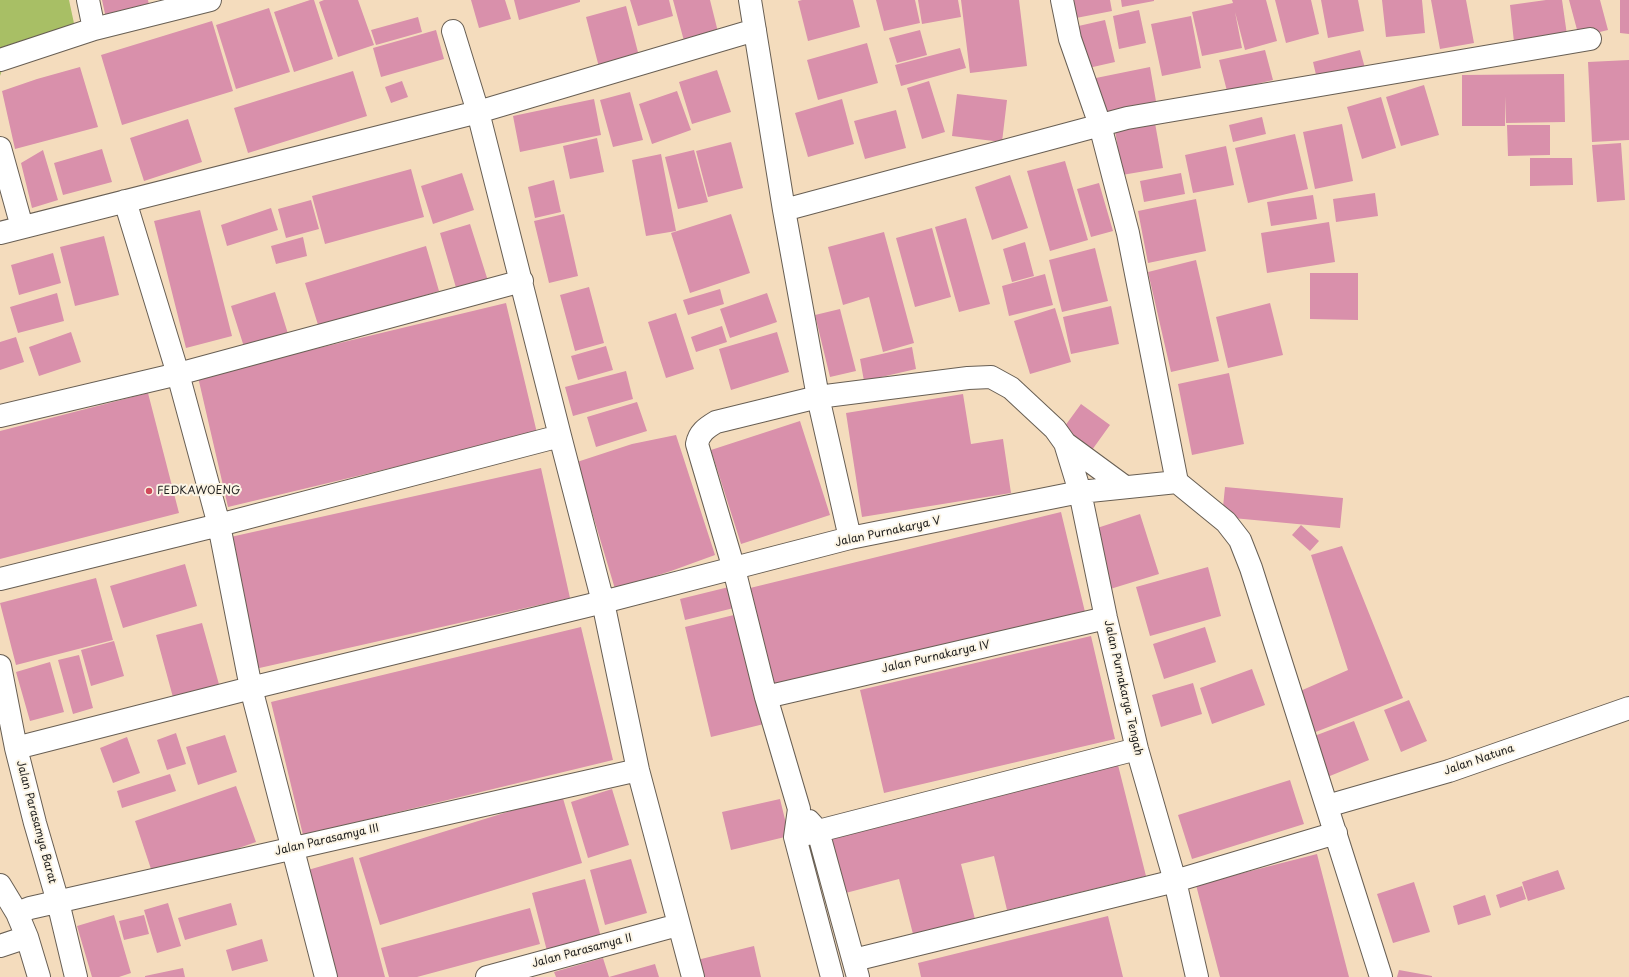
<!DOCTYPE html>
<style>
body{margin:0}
canvas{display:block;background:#f4dcbd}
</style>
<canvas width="1629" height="977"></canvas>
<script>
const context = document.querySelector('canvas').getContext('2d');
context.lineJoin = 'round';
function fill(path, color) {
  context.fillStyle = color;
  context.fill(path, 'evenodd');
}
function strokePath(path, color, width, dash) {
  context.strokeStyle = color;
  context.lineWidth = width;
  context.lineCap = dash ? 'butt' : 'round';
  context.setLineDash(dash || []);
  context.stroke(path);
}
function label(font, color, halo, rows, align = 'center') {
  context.font = font + ' "Playpen Sans",sans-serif';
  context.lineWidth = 4;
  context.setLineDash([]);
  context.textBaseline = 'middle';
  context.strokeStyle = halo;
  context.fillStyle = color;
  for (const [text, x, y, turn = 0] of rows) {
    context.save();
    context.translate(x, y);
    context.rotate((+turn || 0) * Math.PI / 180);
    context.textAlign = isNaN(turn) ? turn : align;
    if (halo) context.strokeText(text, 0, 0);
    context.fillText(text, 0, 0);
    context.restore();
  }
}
fill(new Path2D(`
 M0,0h69l6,28 -66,21 -9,27z`), '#a8bf65');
fill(new Path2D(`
 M102,0h46l3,13 -44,10z
 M310,0h4l19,59 -39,13 -20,-60z
 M324,0h34l16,45 -36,12 -19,-55z
 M471,0h34l6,19 -32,9z
 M514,0h66v2l-61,18z
 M630,0h39l4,16 -35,10z
 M673,0h37l8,32 -34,9z
 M802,0h51l7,27 -52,14 -10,-40z
 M876,0h39l5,23 -36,8z
 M918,0h40l3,17 -39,7z
 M961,0h58l8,66 -57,7z
 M1072,0h38l2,11 -36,7z
 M1121,0h33v1l-32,6z
 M1232,0h34l11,41 -32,9 -10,-38 7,36 -40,8 -10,-44 41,-9z
 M1275,0h36l8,34 -33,9z
 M1321,0h37l6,31 -36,7z
 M1382,0h40l3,33 -39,4z
 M1431,0h35l8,43 -34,6z
 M1546,0h16l5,35 -53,7 -4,-37z
 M1569,0h31l8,30 -29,7z
 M1620,0h9v34l-9,-1z
 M626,6l14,54 -40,11 -14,-54z
 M269,8l21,64 -54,17 -20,-64z
 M1139,10l7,33 -27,6 -6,-33z
 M1191,16l10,52 -39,8 -11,-52z
 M418,17l4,15 -46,13 -5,-15z
 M1105,20l10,42 -31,7 -10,-42z
 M212,21l21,70 -111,34 -21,-70z
 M436,30l8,29 -63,18 -8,-29z
 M920,30l7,25 -30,8 -8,-25z
 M867,43l11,40 -60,17 -11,-40z
 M960,48l6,20 -65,18 -6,-21z
 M1265,50l8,30 -46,11 -8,-31z
 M1360,50l5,18 -48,11 -4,-17z
 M1629,60v80l-37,2 -4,-80z
 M80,67l18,60 -83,22 -13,-58 35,-12z
 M1150,67l7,40 -59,11 -7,-39z
 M717,70l14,42 -39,12 -13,-42z
 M353,71l14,45 -119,37 -14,-45z
 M1564,74l1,48 -59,1 -1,-27v30h-43v-51z
 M402,81l6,16 -17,6 -6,-16z
 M929,81l16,51 -23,7 -15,-51z
 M1424,85l15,50 -38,11 -15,-49z
 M677,91l14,39 -39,14 -13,-40z
 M630,92l13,48 -30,7 -13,-47z
 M957,94l50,6 -5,42 -50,-6z
 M1381,97l15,51 -34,11 -15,-52z
 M594,99l7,36 -81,17 -7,-36z
 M842,99l12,45 -46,13 -13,-44z
 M896,110l10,38 -41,11 -11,-38z
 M1262,117l4,17 -33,8 -4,-17z
 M188,119l14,43 -58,19 -14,-43z
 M1155,123l8,45 -41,7 -7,-45z
 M1342,124l11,57 -38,8 -12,-57z
 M1507,125h43v30l-42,1z
 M1295,134l13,55 -60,14 -13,-55z
 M597,138l7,34 -34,7 -7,-33z
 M731,142l12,46 -35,9 -12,-46z
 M1621,143l4,57 -28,2 -5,-57z
 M1226,146l8,39 -41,8 -8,-38z
 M102,149l10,33 -49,13 -9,-32z
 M43,150l15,50 -26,8 -11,-45z
 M694,150l14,52 -30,7 -13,-52z
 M661,154l15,77 -30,5 -14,-76z
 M1530,158h42l1,27 -43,1z
 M1065,161l23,79 -38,11 -23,-80z
 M411,169l13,48 -99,27 -13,-48z
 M462,173l12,37 -41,14 -12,-38z
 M1181,173l4,21 -41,8 -4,-21z
 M1010,175l18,53 -36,12 -17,-53z
 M554,180l7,32 -26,6 -7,-31z
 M1099,183l14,48 -22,6 -14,-48z
 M1375,193l3,23 -42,6 -3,-23z
 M1313,195l4,24 -46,7 -4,-24z
 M1196,199l10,52 -58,12 -10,-52z
 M311,200l8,29 -33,9 -8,-29z
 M271,208l7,22 -51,16 -6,-21z
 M200,210l32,126 -46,12 -32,-127z
 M564,214l14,62 -29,7 -15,-62z
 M731,214l19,59 -60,20 -19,-60z
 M966,218l24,86 -31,8 -24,-85z
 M1329,222l6,40 -68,11 -6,-40z
 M470,224l18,57 -31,10 -17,-58z
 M932,228l19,69 -36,10 -19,-69z
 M884,232l30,111 -31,9 -14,-55 -26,8 -15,-58z
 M104,236l15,59 -44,11 -15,-59z
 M303,237l4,19 -31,8 -5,-18z
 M1025,242l9,34 -22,6 -9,-33z
 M426,246l13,45 -120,37 -14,-45z
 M1095,248l13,53 -46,11 -13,-52z
 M53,253l8,30 -42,12 -8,-30z
 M1196,260l23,101 -48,11 -23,-100z
 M1310,273h48v47l-48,-1z
 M1045,274l8,31 -44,11 -7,-30z
 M589,287l15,56 -29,8 -15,-56z
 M720,289l4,15 -36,11 -5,-15z
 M275,292l14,45 -44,13 -14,-44z
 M57,293l7,28 -46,12 -8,-26z
 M767,293l10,29 -47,16 -10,-29z
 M506,303l31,130 -309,74 -30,-130z
 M1270,303l13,52 -55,13 -12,-51z
 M1111,306l8,38 -48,10 -8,-37z
 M1055,308l16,54 -41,12 -16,-53z
 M840,309l16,62 -26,6 -15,-62z
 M676,313l18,56 -28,9 -18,-56z
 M722,326l5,16 -31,10 -5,-15z
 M71,332l10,30 -42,14 -10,-29z
 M777,332l12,40 -58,18 -12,-41z
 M16,337l8,25 -24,8v-28z
 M606,346l7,24 -35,10 -7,-24z
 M912,347l4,22 -52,12 -4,-22z
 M626,371l7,28 -60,17 -8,-29z
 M1229,373l15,71 -52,11 -14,-71z
 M148,393l31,120 -179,46v-128z
 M963,394l8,50 32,-5 8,54 -149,24 -16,-104z
 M637,402l10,29 -51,16 -9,-30z
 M1081,404l29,21 -18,25 -30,-20z
 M800,421l30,94 -89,29 -30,-94z
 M676,435l39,120 -44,16 -56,18 -38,-127 55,-18z
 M541,468l29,130 -315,71 -29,-131z
 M1225,487l118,11 -3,30 -118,-11z
 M1061,512l24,100 -315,77 -24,-100z
 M1140,514l19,60 -52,16 -16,-60z
 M1301,525l18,16 -9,10 -18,-16z
 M1342,546l61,152 -90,35 -15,-41 50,-22 -37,-115z
 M185,564l12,42 -74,22 -13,-42z
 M1208,567l13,49 -71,20 -14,-49z
 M96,578l17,62 -97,25 -16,-62z
 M737,585l5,21 -57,14 -5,-21z
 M742,613l26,110 -57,14 -26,-110z
 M202,623l18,65 -46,13 -18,-66z
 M581,627l32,133 -310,75 -32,-133z
 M1205,627l11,35 -52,17 -11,-35z
 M1091,636l24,103 -231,54 -24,-103z
 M114,641l10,35 -33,10 -10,-36z
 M79,655l14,53 -20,6 -15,-54z
 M50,662l14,50 -34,9 -14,-49z
 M1252,669l13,36 -53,19 -12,-36z
 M1193,683l9,31 -41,13 -9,-32z
 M1409,700l18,41 -26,11 -17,-42z
 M1354,721l15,39 -44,18 -16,-40z
 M176,733l10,31 -19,6 -10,-30z
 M225,735l12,37 -39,13 -12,-38z
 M127,737l13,36 -27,10 -13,-35z
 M1118,765l28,111 -139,34 -13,-54 -33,8 14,55 -62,15 -14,-55 -61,16 -14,-57z
 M170,774l6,17 -54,17 -5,-17z
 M1290,780l14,44 -112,35 -14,-44z
 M236,786l20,56 -102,36 -19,-57z
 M612,789l17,56 -41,13 -17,-56z
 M562,795l20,68 -202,62 -21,-67z
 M780,799l9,37 -58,14 -9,-38z
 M1317,854l32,123h-129l-24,-92z
 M353,857l32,120h-56l-28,-105z
 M631,859l16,54 -42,12 -15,-55z
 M1558,870l7,19 -37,12 -6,-19z
 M585,879l16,58 -54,14 -15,-58z
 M1414,882l16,50 -37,11 -16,-49z
 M1522,886l4,13 -26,9 -4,-13z
 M1485,895l6,20 -33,10 -5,-19z
 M168,903l13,43 -24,7 -13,-43z
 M231,903l6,22 -52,15 -7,-22z
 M530,908l10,36 -123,33h-28l-8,-29z
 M114,915l17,58 -12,4h-27l-15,-51z
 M144,915l5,19 -25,6 -5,-19z
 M1108,916l15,61h-202l-3,-14z
 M262,939l6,22 -36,10 -6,-21z
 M754,946l7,31h-64l-4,-16z
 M603,958l6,19h-53l-2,-5z
 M655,964l4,13h-50z
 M183,968l2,9h-40v-1z
 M1399,970l33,6v1h-35z`), '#d990ab');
const street = new Path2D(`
 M88,0l6,29
 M750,0l34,210 34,187 32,141
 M1062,0l8,39 30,86 28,108 49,249 49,40 14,18 11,28 130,409
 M453,31l25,81 277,-82
 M0,60l94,-31 116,-29
 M0,148l22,79
 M125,201l53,173 41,151 32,163 75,289
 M784,210l343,-92 463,-79
 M0,233l478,-121 82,324 43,166 35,168 55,207
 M0,416l178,-42 344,-93
 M1065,443l60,44
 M0,579l219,-54 341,-89
 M0,666l16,82 19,75 23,79 18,75
 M766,697l340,-79
 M16,748l235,-60 352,-86 247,-64 230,-46 97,-10
 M1327,806l122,-35 180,-63
 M809,821l9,10 40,146
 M795,837l342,-88
 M0,885l17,28 10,24 12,40
 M17,913l13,-5 608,-138
 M0,946l27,-9
 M854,960l321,-79 161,-48
 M487,977l191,-52
 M832,977l-37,-140 4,-28 -33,-112 -32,-128 -37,-125c2,-11 9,-16 19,-22l102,-25 150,-19 23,-1 20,11 44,41 10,14 15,49 26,126 31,131 38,132 22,96`);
strokePath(street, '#685f54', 24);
strokePath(street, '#fff', 22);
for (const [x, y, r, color] of [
 [149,491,4,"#d1495b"]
]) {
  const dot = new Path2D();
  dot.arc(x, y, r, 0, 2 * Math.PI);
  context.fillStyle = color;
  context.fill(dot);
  strokePath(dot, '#fcf5e5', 1.5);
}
label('11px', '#1c1c1c', '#fcf5e5', [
 ["FEDKAWOENG",157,491]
], 'left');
label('11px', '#1c1c1c', '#fcf5e5', [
 ["Jalan Purnakarya V",888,532,-12],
 ["Jalan Purnakarya IV",936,657,-13],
 ["Jalan Purnakarya Tengah",1123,688,77],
 ["Jalan Natuna",1479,760,-19],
 ["Jalan Parasamya Barat",36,822,75],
 ["Jalan Parasamya III",327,840,-13],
 ["Jalan Parasamya II",582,951,-15]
]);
</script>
